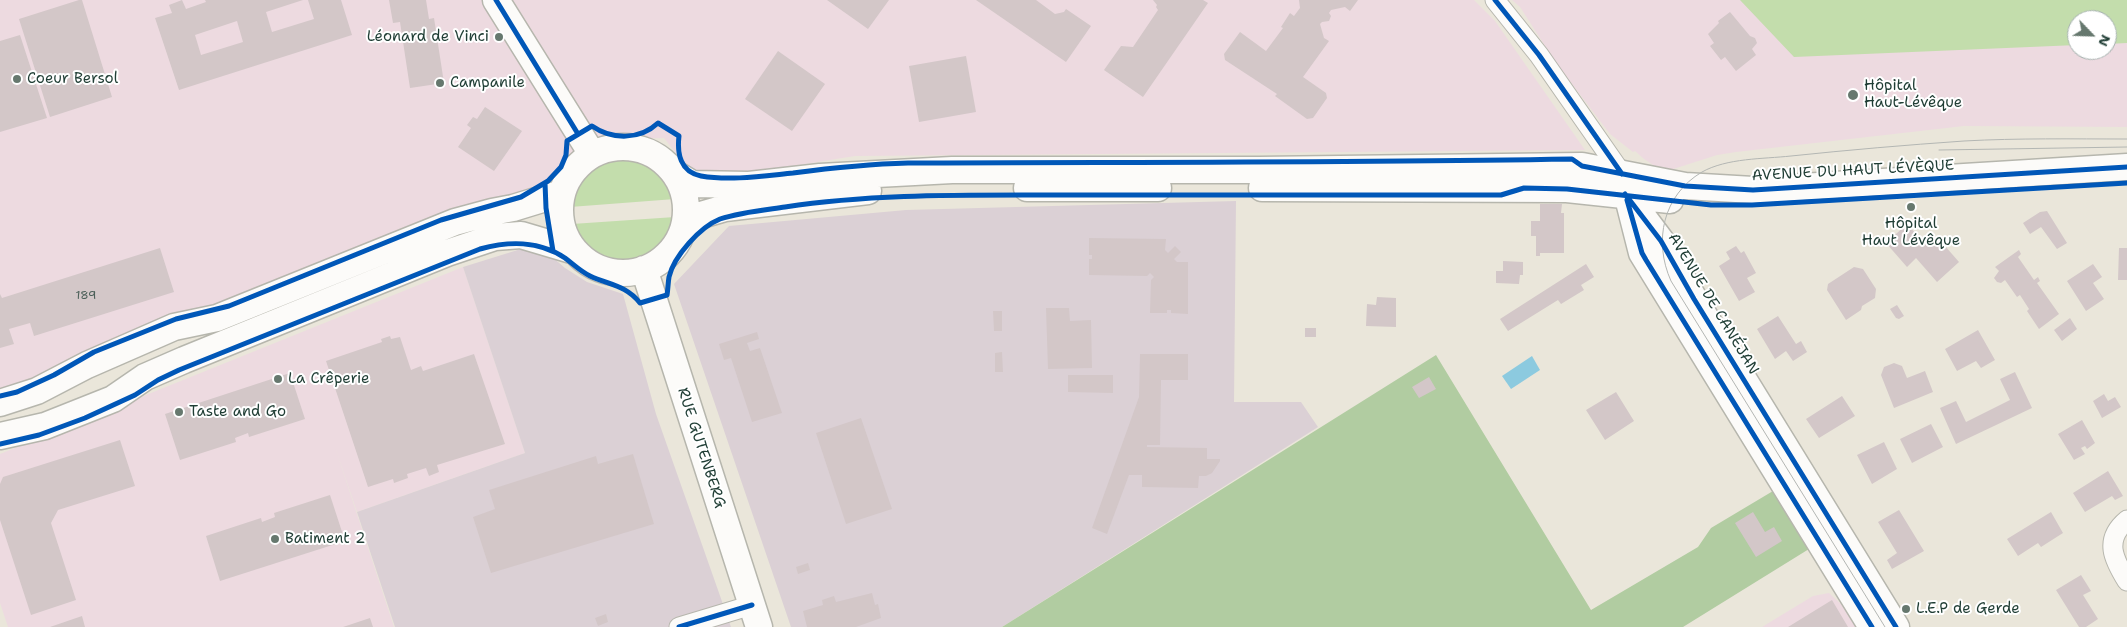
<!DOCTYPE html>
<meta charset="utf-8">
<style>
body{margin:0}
#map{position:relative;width:2127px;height:627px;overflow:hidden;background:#eae6da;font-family:"Shantell Sans",sans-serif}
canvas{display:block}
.north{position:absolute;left:2067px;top:10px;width:50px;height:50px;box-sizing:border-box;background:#fff;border:1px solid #a5b1ae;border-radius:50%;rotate:114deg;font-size:14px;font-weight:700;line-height:20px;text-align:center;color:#1f3d34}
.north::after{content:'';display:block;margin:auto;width:18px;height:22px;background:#66786e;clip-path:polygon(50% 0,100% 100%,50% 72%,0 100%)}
</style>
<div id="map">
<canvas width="2127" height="627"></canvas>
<div class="north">N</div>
</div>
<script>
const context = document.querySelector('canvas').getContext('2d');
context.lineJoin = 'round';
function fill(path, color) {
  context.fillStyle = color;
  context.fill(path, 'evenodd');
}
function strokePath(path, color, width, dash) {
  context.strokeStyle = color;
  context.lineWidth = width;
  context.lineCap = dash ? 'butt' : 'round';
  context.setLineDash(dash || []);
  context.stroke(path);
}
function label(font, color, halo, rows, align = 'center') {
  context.font = font + ' "Shantell Sans",sans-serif';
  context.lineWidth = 4;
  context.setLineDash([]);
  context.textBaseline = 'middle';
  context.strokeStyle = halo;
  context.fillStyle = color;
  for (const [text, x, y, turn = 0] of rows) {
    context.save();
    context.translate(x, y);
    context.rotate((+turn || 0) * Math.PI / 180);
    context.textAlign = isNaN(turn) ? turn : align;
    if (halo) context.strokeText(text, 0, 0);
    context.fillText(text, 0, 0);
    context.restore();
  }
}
fill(new Path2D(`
 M0,0h1474l21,21 90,129 -730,6 -157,25 -34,-43 -40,1 -44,9 -40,56 -540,190z
 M1512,0h615v127l-163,-1 -228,26 -19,3 -53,17 -20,-13 -9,-8 -2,1 -23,-18 -54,-71 -36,-56zM2077,20h30v30h-30z
 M463,267l62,186 -168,59 -22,-65 59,180h-386l-8,-24v-149z
 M1829,593l13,12 14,22h-94l51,-31z`), '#eddae0');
fill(new Path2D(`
 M1236,201l-2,201h67l17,25 -316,200h-211l-117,-343 55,-58 177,-16z
 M537,244l28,24 22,14 36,12 33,120 75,213h-336l-38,-115 168,-59 -62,-186z`), '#dbd0d5');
fill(new Path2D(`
 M1740,0h387v43l-20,1v-24h-30v25l-283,12z
 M613,157c31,-1 53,10 62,42l-105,8c3,-26 17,-44 43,-50z
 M675,217c-4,13 -9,24 -20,33 -27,22 -75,9 -83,-26z`), '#c3ddac');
fill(new Path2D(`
 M1436,355l155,255 107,-63 13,-19 62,-37 36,58 -126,78h-681z`), '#b1cca1');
fill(new Path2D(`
 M1532,356l8,14 -29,19 -9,-13z`), '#8ccadf');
fill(new Path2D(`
 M79,0h3l30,97 -62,20 -31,-98z
 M182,0l4,9 20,-7 -1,-2h98l-37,12 6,20 42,-13 -6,-19h33l11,35 -173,55 -24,-72 17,-5 -3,-8zM237,21l6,21 -42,13 -6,-20z
 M389,0h37l3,19 5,-1 10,65 -34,5 -10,-66 -7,1z
 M827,0h62l-21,29z
 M976,0h60l19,14 9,-2 2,-3 25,17 -25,36z
 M1153,0h50l5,3 -65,94 -39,-27 17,-24 12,1 25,-37 -2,-3 1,-2z
 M1299,0h59l-8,11 -5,-4 -14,3 -2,3 2,3 -2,5 -7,1 -2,2 4,14 5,3 -26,36 23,16 1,5 -14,20 -6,1 -32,-23 2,-2 -52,-34 -1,-6 16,-22 26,19 17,-23 -2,-1 9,-14 4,3 6,-8z
 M1730,12l20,24 5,2 2,5 -5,6 4,6 -20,16 -11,-14 -4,3 -11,-14 4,-3 -6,-9 11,-11 -1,-2z
 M20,35l27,83 -47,14v-91z
 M778,51l47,33 -33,47 -47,-32z
 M966,56l10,56 -57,10 -10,-56z
 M485,107l37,24 -28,40 -36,-24 13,-19 -4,-3 6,-8 4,2z
 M1540,204h22l-1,9h3v40h-24v3h-4v-20h-5v-15h9z
 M2047,211l20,32 -10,6 -16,-22 -11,7 -7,-11 17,-11z
 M1907,224l21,23 10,-9 21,24 -22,20 -21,-24 -9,9 -21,-24z
 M1089,238l77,1 -1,11 3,3 7,-7 6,6 -7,7 3,3h11v52l-17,-1v-3h-4v3h-17l1,-33 3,-3 -4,-4 -3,3 -58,-1v-16h3v-4h-3z
 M1736,246l5,7 3,-2 12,22 -9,5 8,14 -16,9 -20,-35 11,-7 -4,-7z
 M160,248l14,44 -140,44 -4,-13 -21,6 5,15 -14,4v-54l2,4z
 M2119,248h8v32h-9z
 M2019,250l2,4 -3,3 16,23 4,-3 2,4 -3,2 22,31 -20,15 -12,-18 2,-2 -9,-14 -3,2 -12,-17 -4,3 -4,-1 -3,-4 5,-7 -4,-4z
 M1503,261l20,1v13h-3l-1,9 -23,-1v-12h7z
 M1586,264l8,13 -13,8 3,5 -23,14 -3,-4 -50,31 -8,-12z
 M2093,264l9,13 -9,6 11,16 -18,12 -19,-30z
 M1854,267l9,2 13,20 -1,9 -13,8 -1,4 -15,10 -19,-30 1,-6z
 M1377,297l19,1v29l-30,-1 1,-22 9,1z
 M1897,305l7,11 -5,3 -3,-1 -6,-9z
 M1046,308h23l1,13 21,-1 1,48 -44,1z
 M993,311h9v20h-8z
 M1778,316l18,28 5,-3 6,11 -14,9 -7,-10 -11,8 -18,-30z
 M2070,318l7,11 -15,12 -8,-11z
 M1305,328h11v9h-11z
 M1978,330l17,30 -14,8 -5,-7 -19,10 -12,-22z
 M757,332l2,7 -12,4 3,8 10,-3 22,65 -30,9 -21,-64 -7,2 -5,-16z
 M390,336l1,3 9,-2 11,33 10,-4 2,5 51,-17 31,90 -68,21 2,7 -10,4 -3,-8 -19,6 1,4 -14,5 -1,-4 -25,8 -42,-126 56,-19 -1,-3z
 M1002,352l1,20h-8v-19z
 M1140,354h48v26h-27l-1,65h-13v2l60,1v11h13v2l-8,12 -6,3h-7l-1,12 -56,-1v-12h-13l-22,59 -15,-6 47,-131z
 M1894,363l8,3 5,12 18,-7 8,21 -39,16 -13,-33 3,-8z
 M2015,372l17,36 -76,36 -16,-36 16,-7 10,21 44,-22 -10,-21z
 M290,373l15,46 -56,18 -1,-4 -13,5 1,4 -56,18 -15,-46z
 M1068,375h45v18l-45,-1z
 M1429,377l7,12 -17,9 -7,-11z
 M1616,392l18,29 -29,19 -19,-30z
 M2104,394l4,7 7,-4 6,10 -19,11 -9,-17z
 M1842,396l13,20 -36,22 -13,-19z
 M861,418l31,91 -46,15 -30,-91z
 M2082,420l13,23 -8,6 -2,-3 -4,2 4,6 -11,6 -16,-26z
 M1931,424l12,23 -31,16 -12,-24z
 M120,440l15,46 -77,24 -7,13 25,77 -45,15 -31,-95v-36l3,-7z
 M1884,442l13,27 -25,15 -15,-29z
 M633,454l21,70 -163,49 -18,-56 22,-8 -6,-19 107,-34 2,8z
 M2108,471l15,25 -8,4 -3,-4 -27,16 -12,-19z
 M330,495l15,46 -125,40 -14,-45 55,-18 1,4 13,-5 -1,-4z
 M1899,510l25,41 -32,18 -5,-9 10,-7 -19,-31z
 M1753,512l12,20 9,-5 8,14 -26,16 -21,-34z
 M2051,512l12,21 -22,14 -3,-4 -20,13 -11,-17z
 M808,563l2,7 -12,4 -2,-7z
 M2081,575l10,16 -8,4 15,24 -12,8h-7l-23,-37z
 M872,593l3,12 3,-1 3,14 -25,9h-49l-4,-16 20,-6 -1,-5 12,-4 2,6z
 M1832,600l16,27h-60z
 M606,614l2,8 -10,4 -3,-8z
 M82,616l3,11h-35z
 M370,618l3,9h-30z`), '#d3c7c8');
const street = new Path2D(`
 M1495,0l44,55 83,119
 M2127,520c-24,20 -13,40 0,61
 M679,627l73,-22`);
const secondary = new Path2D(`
 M496,0l96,154
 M560 210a63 63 0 1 1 126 0a63 63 0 1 1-126 0Z
 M677,175l15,9 57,1 71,-8 132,-7h307l323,-4 103,20 68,4 374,-23
 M1623,178l19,75 230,374
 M1027,188h131
 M1262,188l305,1 103,11
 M1634,205l27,36 33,58 202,328
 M685,225l16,-10 24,-7 143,-17
 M644,269l115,358
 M0,403l37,-12 50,-26 87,-38 43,-9 238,-96 37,-10 21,-4 49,-15
 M0,436l45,-10 68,-27 32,-22 39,-17 263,-107 48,-16 26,-2 54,16`);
strokePath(street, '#b6b6ad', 21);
strokePath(secondary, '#b6b6ad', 29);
strokePath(street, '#fcfbf9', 19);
strokePath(secondary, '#fcfbf9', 26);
strokePath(new Path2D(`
 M1939,150l188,-3
 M1885,627l-214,-346c-18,-40 -8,-86 31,-109 25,-14 61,-13 89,-16 57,-6 115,-11 173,-15 54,-3 109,-2 163,-2`), '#b3b6b3', 1);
strokePath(new Path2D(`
 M496,0l82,134
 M1495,0l44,55 83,119
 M545,183l1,25 7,43
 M1625,194l36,47 33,58 202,328
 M1627,200l15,53 4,7 226,367
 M0,396l17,-4 37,-17 40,-23 82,-33 53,-13 212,-86 80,-23 27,-16 13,-14 5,-12 1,-14 25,-15c20,14 48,14 66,-3l21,13c-2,17 1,36 22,40 29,5 62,0 92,-3 38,-5 77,-9 115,-10 222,-1 443,0 664,-4l10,7 103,20 68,4 374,-23
 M0,444l39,-9 46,-17 50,-23 23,-15 21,-10 301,-121c29,-8 58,-9 85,9 8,6 15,13 25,18 19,9 36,9 50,27l27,-8c1,-6 1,-12 2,-18 5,-21 31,-50 51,-58 21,-7 44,-9 65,-12 79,-12 159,-12 238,-12 160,-1 319,0 478,0l23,-7 43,1 144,16h41l375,-22
 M679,627l73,-22`), '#0057b8', 5);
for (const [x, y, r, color] of [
 [499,37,5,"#66786e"],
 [17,79,5,"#66786e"],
 [440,83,5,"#66786e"],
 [1853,95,6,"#66786e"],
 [1911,207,5,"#66786e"],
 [278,379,5,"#66786e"],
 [179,412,5,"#66786e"],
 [275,539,5,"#66786e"],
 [1906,609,5,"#66786e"]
]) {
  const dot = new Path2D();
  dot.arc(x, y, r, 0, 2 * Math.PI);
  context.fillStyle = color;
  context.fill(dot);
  strokePath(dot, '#fff', 2);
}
label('12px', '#4c6059', null, [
 ["189",86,296]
]);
label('15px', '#1f3d34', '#fff', [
 ["Léonard de Vinci",489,37,"right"],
 ["Coeur Bersol",27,79],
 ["Campanile",450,83],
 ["Hôpital",1864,86],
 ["Haut-Lévêque",1864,103],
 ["Hôpital",1911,224,"center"],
 ["Haut Lévêque",1911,241,"center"],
 ["La Crêperie",288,379],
 ["Taste and Go",189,412],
 ["Batiment 2",285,539],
 ["L.E.P de Gerde",1916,609]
], 'left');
label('15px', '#1f3d34', '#fff', [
 ["AVENUE DU HAUT LÉVÈQUE",1853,171,-3],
 ["AVENUE DE CANÉJAN",1713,304,59],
 ["RUE GUTENBERG",701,448,72]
]);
</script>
